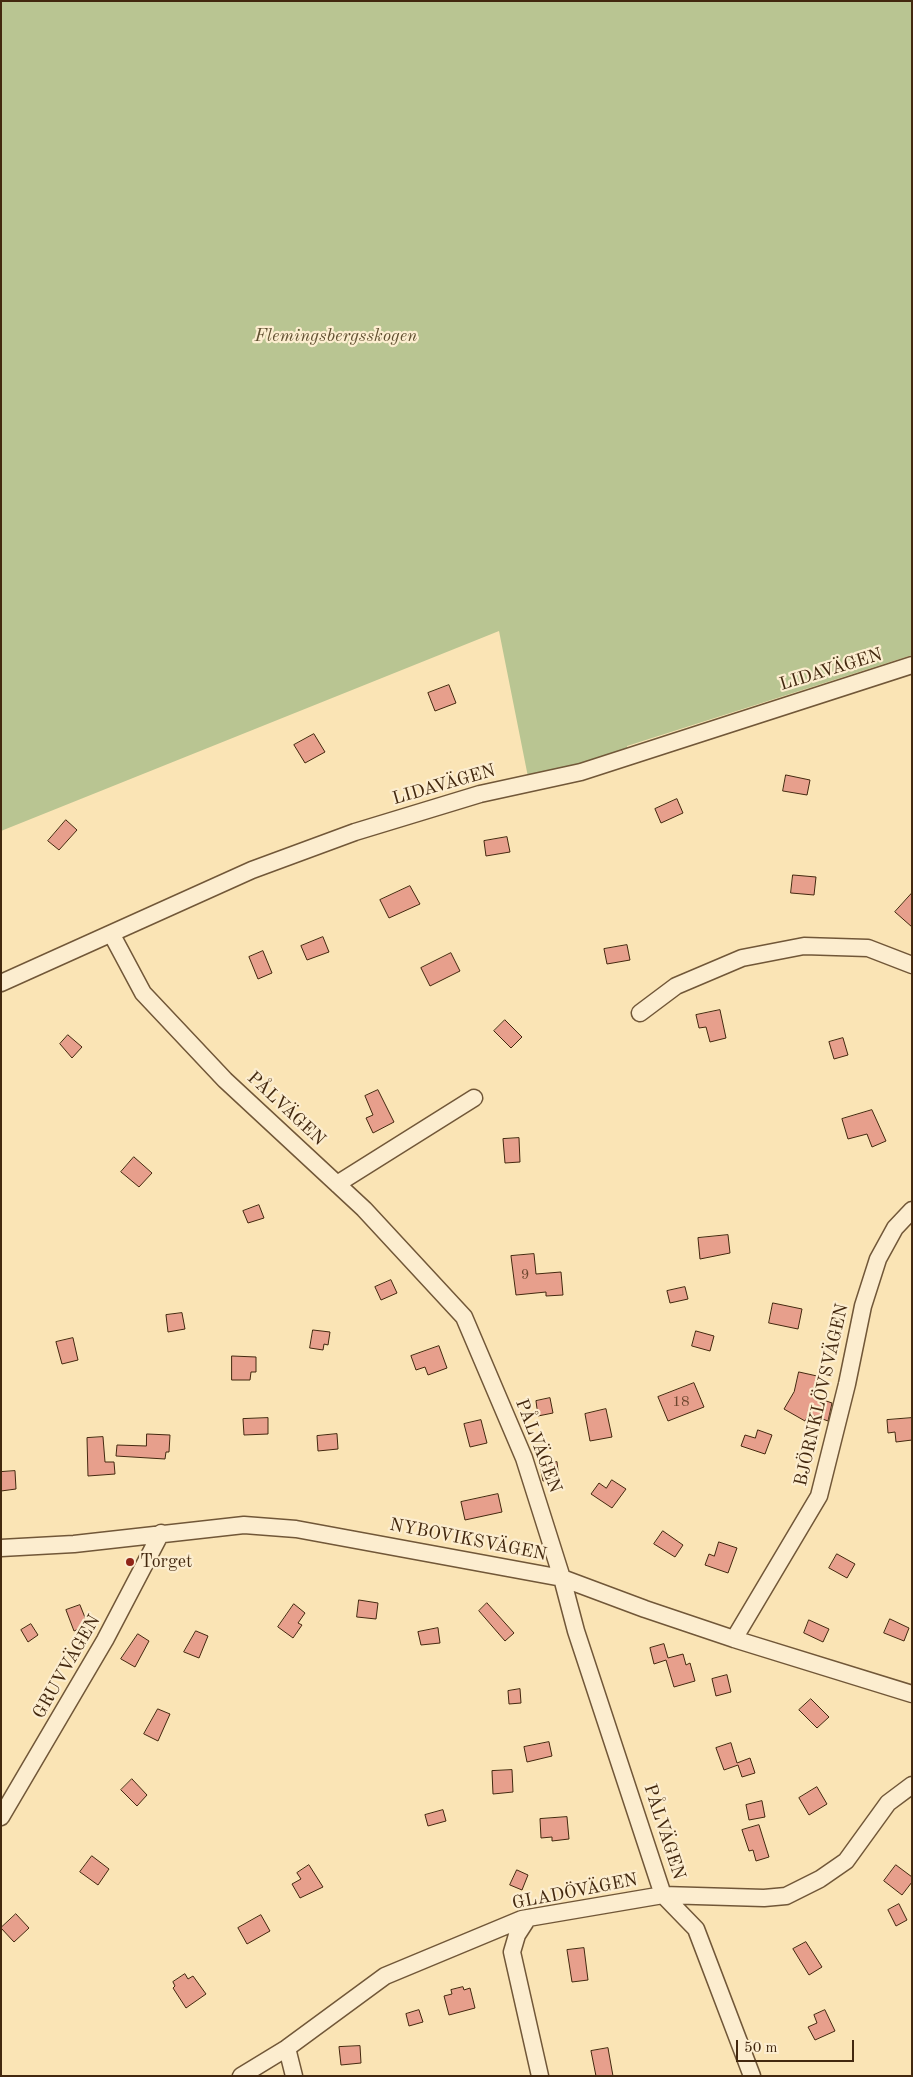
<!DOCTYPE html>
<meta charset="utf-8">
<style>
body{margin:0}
#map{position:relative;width:913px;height:2077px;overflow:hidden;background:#fae4b5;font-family:"Old Standard TT",serif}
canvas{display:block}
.frame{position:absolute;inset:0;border:2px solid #43280f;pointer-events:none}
.scale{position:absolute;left:736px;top:2040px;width:118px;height:22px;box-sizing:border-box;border:2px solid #43280f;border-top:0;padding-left:6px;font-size:15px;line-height:18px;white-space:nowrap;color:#43280f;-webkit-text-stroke:4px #fcedcf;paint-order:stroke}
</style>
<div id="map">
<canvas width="913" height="2077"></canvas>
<div class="frame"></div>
<div class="scale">50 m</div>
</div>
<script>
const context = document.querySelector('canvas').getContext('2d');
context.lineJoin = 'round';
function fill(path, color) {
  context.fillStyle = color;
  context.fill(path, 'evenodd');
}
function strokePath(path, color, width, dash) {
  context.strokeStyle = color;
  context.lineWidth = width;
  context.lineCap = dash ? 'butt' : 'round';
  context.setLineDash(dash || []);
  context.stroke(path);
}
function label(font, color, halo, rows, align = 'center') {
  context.font = font + ' "Old Standard TT",serif';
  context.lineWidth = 4.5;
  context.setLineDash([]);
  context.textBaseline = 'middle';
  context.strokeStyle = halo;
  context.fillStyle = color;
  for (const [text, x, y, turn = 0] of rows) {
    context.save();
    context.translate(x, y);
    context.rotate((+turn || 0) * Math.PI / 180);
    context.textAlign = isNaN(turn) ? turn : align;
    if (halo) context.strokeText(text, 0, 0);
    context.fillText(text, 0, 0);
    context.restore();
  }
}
fill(new Path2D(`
 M1,1h911v654l-285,91 2,10 -101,21 -29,-146 -498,200z`), '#b9c592');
const building = new Path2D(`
 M449,685l7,18 -21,8 -7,-18z
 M314,734l11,18 -20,11 -11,-18z
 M786,775l24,5 -3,15 -24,-4z
 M677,799l6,14 -22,10 -6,-14z
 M66,820l11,10 -18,20 -11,-9z
 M507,837l3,15 -24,4 -2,-15z
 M793,875l23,2 -2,18 -23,-2z
 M410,886l10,18 -31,14 -9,-18z
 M912,893v34l-17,-15z
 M323,937l6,15 -22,8 -6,-14z
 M627,945l3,15 -23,4 -3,-15z
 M263,951l9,22 -14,6 -9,-22z
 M451,953l9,18 -30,15 -9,-18z
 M720,1010l6,28 -16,4 -4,-15 -7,1 -3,-13z
 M505,1020l17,17 -11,11 -17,-17z
 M68,1035l14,12 -10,11 -12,-14z
 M843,1038l5,17 -14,4 -5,-17z
 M378,1090l16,32 -21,11 -7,-15 7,-3 -8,-19z
 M872,1110l14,31 -14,6 -5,-13 -19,5 -6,-20z
 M519,1138l1,24 -15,1 -2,-24z
 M134,1157l18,16 -13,14 -18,-15z
 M259,1205l5,13 -16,5 -5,-12z
 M728,1235l2,18 -30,6 -2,-21z
 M534,1254l2,20 25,-2 2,23 -17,1v-4l-30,3 -5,-39z
 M391,1280l6,13 -16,7 -6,-13z
 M685,1287l3,12 -18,4 -3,-12z
 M773,1303l29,6 -4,20 -29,-6z
 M182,1313l3,16 -17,3 -2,-17z
 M313,1330l17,2 -2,13 -4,-1 -1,6 -13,-2z
 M696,1331l18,5 -4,15 -18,-5z
 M73,1338l5,22 -16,4 -6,-22z
 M439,1346l8,22 -19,7 -3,-8 -9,3 -5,-14z
 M232,1356l24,1v15h-5l-1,8h-18z
 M799,1372l18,4 -5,20 20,7 -4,18 -19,-7 -4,7 -21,-12 10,-17z
 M694,1383l10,24 -36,14 -10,-24z
 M550,1398l3,15 -15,3 -2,-15z
 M606,1409l6,28 -22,4 -5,-27z
 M268,1418v16l-24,1 -1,-16z
 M912,1418v22l-16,2 -1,-10 -7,1 -1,-13z
 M481,1420l6,23 -17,4 -6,-23z
 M758,1430l14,5 -7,19 -24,-8 4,-11 10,3z
 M147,1434l23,1 -1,17h-3l-1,7 -49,-3 1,-11 29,1z
 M337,1434l1,15 -20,2 -1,-15z
 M103,1437l2,25h9l1,12 -27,2 -1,-38z
 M557,1462l2,16 -16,3 -3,-16z
 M15,1471l1,18 -15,2v-19z
 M612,1480l14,9 -14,19 -21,-14 8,-11 7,5z
 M498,1494l4,18 -37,8 -4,-18z
 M663,1531l20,14 -8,12 -21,-13z
 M719,1542l18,6 -9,25 -23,-8 4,-11 5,2z
 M837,1554l18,10 -8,14 -18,-10z
 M359,1600l19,3 -2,16 -19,-2z
 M487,1603l27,30 -9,8 -26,-30z
 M294,1604l11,9 -7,10 4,2 -9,13 -15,-11z
 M80,1605l8,20 -14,6 -8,-21z
 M890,1619l19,9 -5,13 -20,-8z
 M809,1620l20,9 -6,13 -19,-9z
 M31,1624l7,11 -10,7 -7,-12z
 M438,1628l2,15 -19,2 -3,-13z
 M196,1631l12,5 -9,22 -15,-6z
 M138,1634l11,7 -14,26 -14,-8z
 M664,1644l4,14 15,-4 3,11 4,-2 5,18 -21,6 -8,-27 -12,4 -4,-16z
 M727,1675l4,17 -15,4 -4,-17z
 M520,1689l1,14 -12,1 -1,-13z
 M811,1699l18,18 -12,11 -18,-18z
 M158,1709l12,5 -12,27 -14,-7z
 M549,1742l3,14 -25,6 -3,-15z
 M731,1743l6,20 13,-5 5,15 -13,4 -4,-12 -14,5 -8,-22z
 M512,1770l1,22 -20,2 -1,-23z
 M132,1779l15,16 -10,11 -16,-16z
 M817,1787l10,17 -18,11 -10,-17z
 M762,1801l3,16 -16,3 -3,-15z
 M443,1810l3,11 -18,5 -3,-11z
 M567,1817l2,22 -17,2v-4l-11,1 -1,-19z
 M759,1825l10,32 -13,4 -3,-11 -4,1 -7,-21z
 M92,1856l17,13 -11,16 -18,-13z
 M309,1865l14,22 -23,11 -8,-14 9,-5 -4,-6z
 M896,1865l16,12v5l-10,13 -18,-14z
 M517,1870l11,5 -6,15 -12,-5z
 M899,1904l8,16 -11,6 -8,-16z
 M16,1914l13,14 -15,14 -13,-14z
 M261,1915l9,16 -23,13 -9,-16z
 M806,1942l16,25 -13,8 -16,-26z
 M584,1948l4,32 -16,2 -5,-32z
 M185,1974l3,5 5,-3 13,18 -20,14 -13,-20 2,-2 -2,-4z
 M463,1987l1,3 6,-2 5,20 -26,7 -5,-19 8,-2 -1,-4z
 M419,2010l4,12 -14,4 -3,-12z
 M825,2010l10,21 -20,9 -7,-13 9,-4 -3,-8z
 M360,2046l1,17 -20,2 -2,-18z
 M608,2048l5,28h-17l-5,-25z`);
fill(building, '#e79f8c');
strokePath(building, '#43280f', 1);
const minor = new Path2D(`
 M112,935l31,58 82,87 139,129 100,108 60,141 38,120 14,53 87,264 33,34 56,147
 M1,983l251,-113 103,-38 125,-38 101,-22 331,-107
 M640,1013l36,-27 66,-28 62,-12 64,2 44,17
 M337,1184l137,-86
 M1,1548l73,-4 170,-19 52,4 266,49 83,31 89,30 178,55
 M734,1639l85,-143 28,-112 16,-78 15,-47 17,-31 17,-18
 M1,1817l104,-177 56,-107
 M528,1918l-11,17 -5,17 28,124
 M287,2048l7,28
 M241,2076l46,-28 98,-72 137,-57 141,-24 101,3 22,-2 34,-17 26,-18 42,-58 24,-18`);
strokePath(minor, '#715738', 19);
strokePath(minor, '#fcedcf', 16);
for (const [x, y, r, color] of [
 [130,1562,5,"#8f2418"]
]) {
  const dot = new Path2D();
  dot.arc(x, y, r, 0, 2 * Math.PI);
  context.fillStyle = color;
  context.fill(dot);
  strokePath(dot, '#fcedcf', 2);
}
label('15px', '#6c462e', null, [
 ["9",525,1275],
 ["18",681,1402]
]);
label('italic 18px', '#604f30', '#fcedcf', [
 ["Flemingsbergsskogen",336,336]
]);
label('18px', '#43280f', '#fcedcf', [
 ["LIDAVÄGEN",831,670,-17],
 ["LIDAVÄGEN",444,785,-16],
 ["PÅLVÄGEN",286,1109,43],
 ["BJÖRNKLÖVSVÄGEN",822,1395,-77],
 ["PÅLVÄGEN",538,1446,69],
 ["NYBOVIKSVÄGEN",468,1540,11],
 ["GRUVVÄGEN",67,1667,-60],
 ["PÅLVÄGEN",664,1832,72],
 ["GLADÖVÄGEN",575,1892,-11]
]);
label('18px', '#43280f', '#fcedcf', [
 ["Torget",140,1562]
], 'left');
</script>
